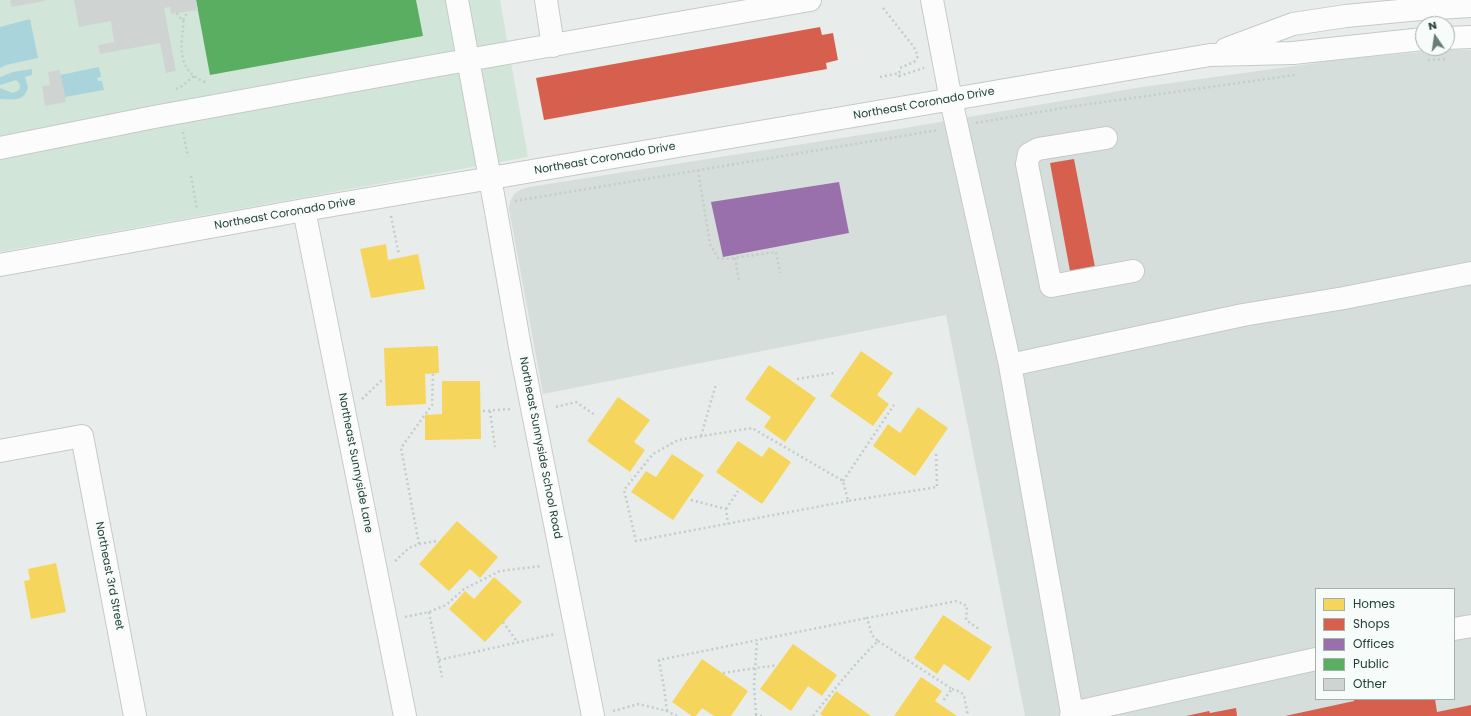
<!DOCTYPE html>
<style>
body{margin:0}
#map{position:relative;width:1471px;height:716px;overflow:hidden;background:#e8edeb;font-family:Poppins,sans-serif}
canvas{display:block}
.legend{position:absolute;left:1315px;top:588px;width:140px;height:112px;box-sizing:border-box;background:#f7fbf9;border:1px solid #a3b1ad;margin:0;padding:5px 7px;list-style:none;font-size:12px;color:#24423a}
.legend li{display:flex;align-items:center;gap:8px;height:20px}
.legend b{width:20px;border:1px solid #a3b1ad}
.north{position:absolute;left:1415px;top:16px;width:40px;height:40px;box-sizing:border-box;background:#f7fbf9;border:1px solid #a3b1ad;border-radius:50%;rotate:347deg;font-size:11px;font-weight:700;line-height:16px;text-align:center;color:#24423a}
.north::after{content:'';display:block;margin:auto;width:14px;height:18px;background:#697e78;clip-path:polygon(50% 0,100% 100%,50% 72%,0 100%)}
</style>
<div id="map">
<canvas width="1471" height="716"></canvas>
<ul class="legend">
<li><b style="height:11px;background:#f6d55c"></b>Homes</li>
<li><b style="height:11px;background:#d6604d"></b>Shops</li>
<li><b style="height:11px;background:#9970ab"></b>Offices</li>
<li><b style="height:11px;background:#5aae61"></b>Public</li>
<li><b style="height:11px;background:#cfd4d2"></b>Other</li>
</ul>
<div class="north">N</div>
</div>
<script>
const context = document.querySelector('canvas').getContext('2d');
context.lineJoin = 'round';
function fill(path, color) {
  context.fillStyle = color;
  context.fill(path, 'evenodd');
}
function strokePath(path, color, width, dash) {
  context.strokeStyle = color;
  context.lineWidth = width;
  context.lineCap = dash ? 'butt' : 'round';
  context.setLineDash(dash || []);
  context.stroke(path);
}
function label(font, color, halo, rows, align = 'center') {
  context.font = font + ' Poppins,sans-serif';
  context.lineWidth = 4;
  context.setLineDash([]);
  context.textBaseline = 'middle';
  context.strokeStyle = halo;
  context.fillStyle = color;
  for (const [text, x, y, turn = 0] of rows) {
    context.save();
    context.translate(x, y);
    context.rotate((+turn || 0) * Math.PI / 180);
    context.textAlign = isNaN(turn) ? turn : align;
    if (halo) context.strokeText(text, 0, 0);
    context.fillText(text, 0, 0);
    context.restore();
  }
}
fill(new Path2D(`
 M1445,50h26v666h-446l-79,-401 -403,79 -34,-185 1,-7 4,-8 6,-4 9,-3 376,-59 237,-41 203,-28zM1316,589h138v110h-138z`), '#d6dedb');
fill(new Path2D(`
 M0,0h500l28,157 -528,95z`), '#d1e6d8');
fill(new Path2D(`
 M30,19l8,39 -32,7 -6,3v-41z
 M99,67l2,10 -4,1 1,3h4l2,9 -39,7 -5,-22z
 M32,69v6l-7,2 3,11c-5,15 -16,11 -28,11v-11l13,5 6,-3c2,-4 1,-7 -3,-10l-16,5v-8l13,-5z`), '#a9d4db');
fill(new Path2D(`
 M386,244l2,16 30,-6 7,35 -54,9 -11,-49z
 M438,346l1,27 -14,1 1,30 -40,2 -2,-58z
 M861,351l32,22 -16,22 12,9 -16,22 -43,-30z
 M769,365l47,33 -31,44 -21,-15 7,-10 -26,-18z
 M442,381h38l1,58 -56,1v-25l17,-1z
 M618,397l32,23 -16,22 11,8 -15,22 -43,-31z
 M918,407l30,21 -33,48 -42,-30 15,-22 12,9z
 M738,441l24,16 7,-10 22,15 -29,42 -46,-32z
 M672,454l32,21 -31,45 -42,-28 15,-21 10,6z
 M457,521l41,36 -18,21 -10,-9 -21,22 -30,-27z
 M56,563l10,49 -35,7 -7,-38 6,-1 -2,-11z
 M494,577l28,25 -37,40 -36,-33 16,-18 9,8z
 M943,615l49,32 -23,34 -25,-17 -7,10 -23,-16z
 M793,644l44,31 -15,21 -14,-10 -17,25 -31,-22z
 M702,659l46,32 -17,25h-17l-12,-8 -6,8h-4l-20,-14z
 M921,677l21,14 -7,10 22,15h-63z
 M836,691l35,25h-48l-3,-2z`), '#f6d55c');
fill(new Path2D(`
 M820,27l2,8 11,-2 5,27 -12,3 1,6 -283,51 -8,-42z
 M1074,159l21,108 -25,4 -20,-108z
 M1354,699h81l2,13 34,-7v11h-186l69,-15z
 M1236,708l1,8h-51l23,-5 1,2z`), '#d6604d');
fill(new Path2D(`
 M839,182l10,51 -126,24 -12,-55z`), '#9970ab');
fill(new Path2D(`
 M196,0h220l7,36 -213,39z`), '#5aae61');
fill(new Path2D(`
 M10,0h35v1l-34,6z
 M74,0h122l2,10 -27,4 -1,-7 -6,1 12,63 -10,2 -6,-30 -60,11 -2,-9 16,-3 -3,-21 -32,6z
 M60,70l6,32 -21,4 -3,-20 8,-1 -2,-13z`), '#cfd4d2');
const minor = new Path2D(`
 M457,0l37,200 26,147 73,369
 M546,0l7,46
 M932,0l19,100 59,265 62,348 -1,3
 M1447,38l24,-1
 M1226,49l67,-25 53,-8 74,-7 51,-3
 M1106,138l-68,11 -9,5 -2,10 24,122 82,-15
 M0,148l154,-31 285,-52 371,-65
 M304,210l101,506
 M0,265l304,-55 906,-155 83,-2 130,-14
 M1010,365l233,-50 101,-17 127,-25
 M0,451l82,-15 53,280
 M1454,629l17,-3
 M1072,713l244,-54`);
strokePath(minor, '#c5cac8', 24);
strokePath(new Path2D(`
 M883,8l31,39 4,9 -4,6 -14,6 -1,8 25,-8
 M177,13l1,3 5,4c1,7 -1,13 -1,19 -2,23 5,37 26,44
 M183,20l3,-5 -1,-3
 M1428,60l19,-1
 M880,77l20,-4
 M176,89l6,-3 12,-10
 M976,123l93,-16 226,-32
 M183,132l5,25
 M698,170l12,74 8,14 8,1 50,-7 4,21
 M191,176l6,33
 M515,201l423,-71
 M391,216l8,39
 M735,258l4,23
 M797,379l37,-6
 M362,399l21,-20
 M556,407l20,-5 19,13
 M483,411l27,-2
 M490,411l5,36
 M701,436l15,-52
 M843,481l51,-76
 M691,500l35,9 2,15
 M848,501l-212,40 -12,-51 29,-36 25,-14 74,-12 91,53 5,20 89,-14 -1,-34
 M726,509l12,-18
 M419,544l-18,-96 31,-43 1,-32
 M395,561l14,-13 10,-4 18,-3
 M429,612l13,65
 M405,617l24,-5 17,-7 18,-16 36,-18 41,-5
 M503,622l15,21
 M878,641l74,48 -10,13
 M439,660l116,-26
 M723,673l54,-8
 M952,689l9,3 3,4 4,20
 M613,711l26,-7 28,7 10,5
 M667,711l-3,-23 -5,-28 208,-42
 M756,715l-2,-29 3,-46
 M755,716h7
 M813,716c21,-26 41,-52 65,-75l-6,-6 -5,-17 90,-17 10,5 -1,14 13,9`), '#c3ccca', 2.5, [2, 3]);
strokePath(minor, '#fcfcfc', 22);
label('11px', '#24423a', '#f7fbf9', [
 ["Northeast Coronado Drive",924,104,-10],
 ["Northeast Coronado Drive",605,159,-10],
 ["Northeast Coronado Drive",285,214,-10],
 ["Northeast Sunnyside School Road",540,448,79],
 ["Northeast Sunnyside Lane",355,463,79],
 ["Northeast 3rd Street",109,576,79]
]);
</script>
